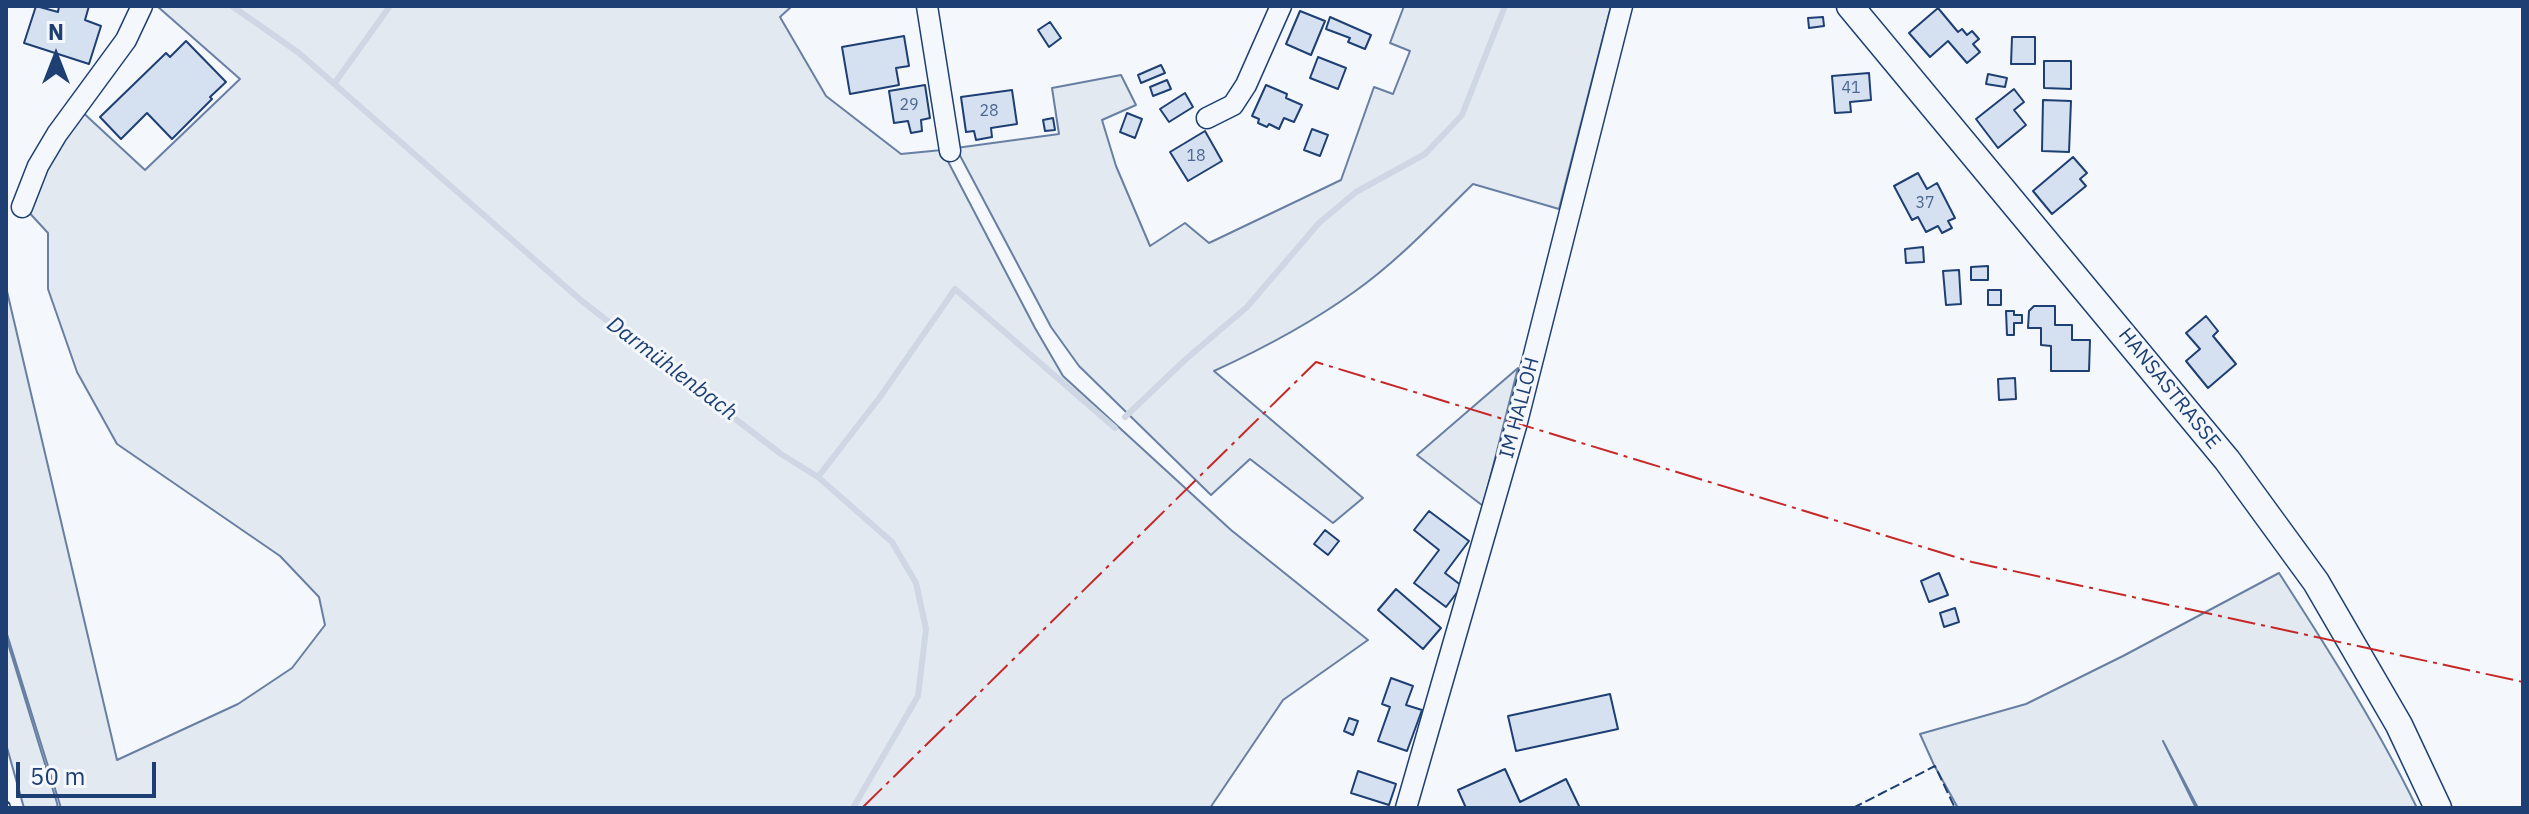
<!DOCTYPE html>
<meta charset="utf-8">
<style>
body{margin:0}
#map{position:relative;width:2529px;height:814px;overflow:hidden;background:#f4f7fb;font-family:"IBM Plex Sans",sans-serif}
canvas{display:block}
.frame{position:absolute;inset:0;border:8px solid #1d3f73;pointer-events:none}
.north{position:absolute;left:16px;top:16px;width:80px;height:80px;-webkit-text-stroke:6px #f4f7fb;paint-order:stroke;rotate:0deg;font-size:22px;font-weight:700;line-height:32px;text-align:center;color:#1d3f73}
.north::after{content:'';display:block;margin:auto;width:28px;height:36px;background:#1d3f73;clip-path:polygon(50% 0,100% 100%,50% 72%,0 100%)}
.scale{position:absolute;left:16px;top:762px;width:140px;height:36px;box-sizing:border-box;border:4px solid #1d3f73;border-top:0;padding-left:10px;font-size:24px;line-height:28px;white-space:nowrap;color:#1d3f73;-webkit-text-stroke:6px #f4f7fb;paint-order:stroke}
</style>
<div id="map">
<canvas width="2529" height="814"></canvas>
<div class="frame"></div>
<div class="north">N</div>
<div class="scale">50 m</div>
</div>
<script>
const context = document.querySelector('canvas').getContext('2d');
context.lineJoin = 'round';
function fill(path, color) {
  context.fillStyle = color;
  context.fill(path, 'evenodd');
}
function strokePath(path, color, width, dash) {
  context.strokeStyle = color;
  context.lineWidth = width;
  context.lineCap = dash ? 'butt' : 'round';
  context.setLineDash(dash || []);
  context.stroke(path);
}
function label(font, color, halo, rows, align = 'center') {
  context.font = font + ' "IBM Plex Sans",sans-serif';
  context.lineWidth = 6;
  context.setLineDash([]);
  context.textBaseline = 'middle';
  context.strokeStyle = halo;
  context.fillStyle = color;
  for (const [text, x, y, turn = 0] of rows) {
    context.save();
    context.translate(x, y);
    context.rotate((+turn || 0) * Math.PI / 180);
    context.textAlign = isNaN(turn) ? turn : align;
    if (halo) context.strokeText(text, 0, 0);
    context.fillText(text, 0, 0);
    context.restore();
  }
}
const green = new Path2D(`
 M157,6h635l-12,11 46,79 75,58 41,-4 93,178 28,48 168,154 137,110 -85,60 -73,108h-1149l-55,-177v-344l111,473 121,-56 54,-36 33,-43 -6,-28 -39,-41 -163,-112 -40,-72 -29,-83v-56l-24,-26 54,-99 67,62 95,-91z
 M1404,6h207l-52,203 -86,-25c-38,37 -75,77 -119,108 -43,31 -92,57 -140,79l149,127 -30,25 -83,-64 -39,36 -132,-129 -28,-39 -95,-179 103,-14 -7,-46 69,-13 15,30 -34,15 14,46 34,80 35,-23 24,20 132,-63 33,-93 19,7 17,-43 -20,-8z
 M1518,368l-35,138 -66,-51z
 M2279,573c49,76 98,153 138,235h-219l-35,-67 33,67h-238l-24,-43 -14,-31 106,-30 97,-48z
 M6,637l51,166 1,5h-34l-18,-64z`);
fill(green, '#e3e9f0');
strokePath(green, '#687fa3', 2);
strokePath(new Path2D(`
 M232,6l67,47 284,249 198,152 37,23 74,65 24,41 10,46 -8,67 -65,112
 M334,84l56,-78
 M1125,417l61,-58 61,-52 72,-84 37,-31 69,-38 37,-39 43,-109
 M818,477l62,-80 75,-108 160,139`), '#cfd7e4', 6);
const building = new Path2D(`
 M36,6l22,6 1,-6h30l-4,14 16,6 -12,38 -65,-21z
 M1938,8l20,24 4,-3 5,6 5,-4 7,8 -6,5 7,8 -13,11 -19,-22 -18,16 -21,-24z
 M1300,11l25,10 -14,34 -25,-11z
 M1330,17l41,18 -6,14 -17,-7 2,-4 -24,-9z
 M1823,17l1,9 -15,2 -1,-10z
 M1050,22l11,16 -12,9 -11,-17z
 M904,36l5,30 -13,2 3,17 -49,9 -8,-47z
 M2012,37h23v27h-24z
 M186,41l40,41 -16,15 2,2 -40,40 -25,-26 -26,26 -21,-22 66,-64 4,4z
 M1318,57l28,11 -8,21 -28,-11z
 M2044,61h27v28l-27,-1z
 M1161,65l4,8 -24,10 -3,-8z
 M1869,73l2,27 -21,2 1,10 -16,1 -3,-37z
 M1988,74l19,4 -2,9 -19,-3z
 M1167,80l4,9 -18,7 -3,-9z
 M925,85l5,33 -9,2 1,11 -11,2 -3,-12 -14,2 -5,-32z
 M1266,85l21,9 -1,4 16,7 -8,17 -10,-4 -5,11 -10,-5 -2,3 -9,-4 1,-4 -7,-3z
 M2014,89l10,13 -10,8 12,15 -28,23 -22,-29z
 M1012,90l5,34 -26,4 1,9 -16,3 -2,-9 -8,1 -5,-35z
 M1185,93l8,14 -24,15 -9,-13z
 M2043,100l28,1 -2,51 -27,-1z
 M1127,113l15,6 -7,19 -15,-6z
 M1053,118l2,12 -10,1 -2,-11z
 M1312,129l16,6 -8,21 -16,-6z
 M1205,131l17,30 -34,20 -18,-29z
 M2073,157l14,16 -7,6 6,7 -34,28 -19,-23z
 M1918,173l9,16 10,-6 18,35 -7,3 4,7 -10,5 -4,-7 -12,6 -8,-15 -6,3 -18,-34z
 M1923,247l1,15 -18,1 -1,-14z
 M1988,266v14h-17v-13z
 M1959,270l2,34 -15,1 -3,-34z
 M1988,290h13v15h-13z
 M2034,306h21v19h17v15h18l-1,31h-38v-25l-10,-1v-17h-13l1,-17z
 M2006,311h8v4h8v8h-8v12h-7z
 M2206,316l12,15 -5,5 23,28 -28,24 -22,-27 14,-12 -14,-16z
 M2015,378l1,21 -17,1 -1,-21z
 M1429,511l40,30 -24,32 17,13 -16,21 -32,-24 25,-33 -25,-20z
 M1325,530l14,11 -11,14 -14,-11z
 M1939,573l9,22 -19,7 -8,-21z
 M1396,589l45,39 -18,21 -45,-39z
 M1955,608l4,14 -15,5 -4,-14z
 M1391,678l22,8 -7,19 16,5 -15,41 -29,-10 12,-34 -8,-3z
 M1610,694l8,35 -102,22 -8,-35z
 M1349,718l9,3 -5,14 -9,-4z
 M1505,769l15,33 46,-23 14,29h-114l-8,-18z
 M1358,771l38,13 -7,21 -38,-12z`);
fill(building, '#d5e0f0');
strokePath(building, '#1d3f73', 2);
const minor = new Path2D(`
 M927,6l23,145
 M1207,118l26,-13 13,-20 35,-79
 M22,207l16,-41 19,-32 69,-94 16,-34
 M1406,808l110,-382 106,-420`);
const major = new Path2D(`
 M1850,6l377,454 89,122 83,143 39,83`);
strokePath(minor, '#1d3f73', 23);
strokePath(major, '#1d3f73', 29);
strokePath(minor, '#f4f7fb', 20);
strokePath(major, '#f4f7fb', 26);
const rail = new Path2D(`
 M6,805l1,3`);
strokePath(rail, '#1d3f73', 9);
strokePath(rail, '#f4f7fb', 6, [18]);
strokePath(new Path2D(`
 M1853,808l82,-42 20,42`), '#1d3f73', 2, [10, 4]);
strokePath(new Path2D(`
 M862,808l454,-446 656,200 551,120`), '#c62828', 2, [28, 6, 4, 6]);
label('16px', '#4b6792', null, [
 ["41",1851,88],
 ["29",909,105],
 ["28",989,111],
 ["18",1196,156],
 ["37",1925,203]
]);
label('20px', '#1d3f73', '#f4f7fb', [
 ["HANSASTRASSE",2169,389,51],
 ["IM HALLOH",1520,408,-75]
]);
label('italic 22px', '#1d3f73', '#f4f7fb', [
 ["Darmühlenbach",672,369,37]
]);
</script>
